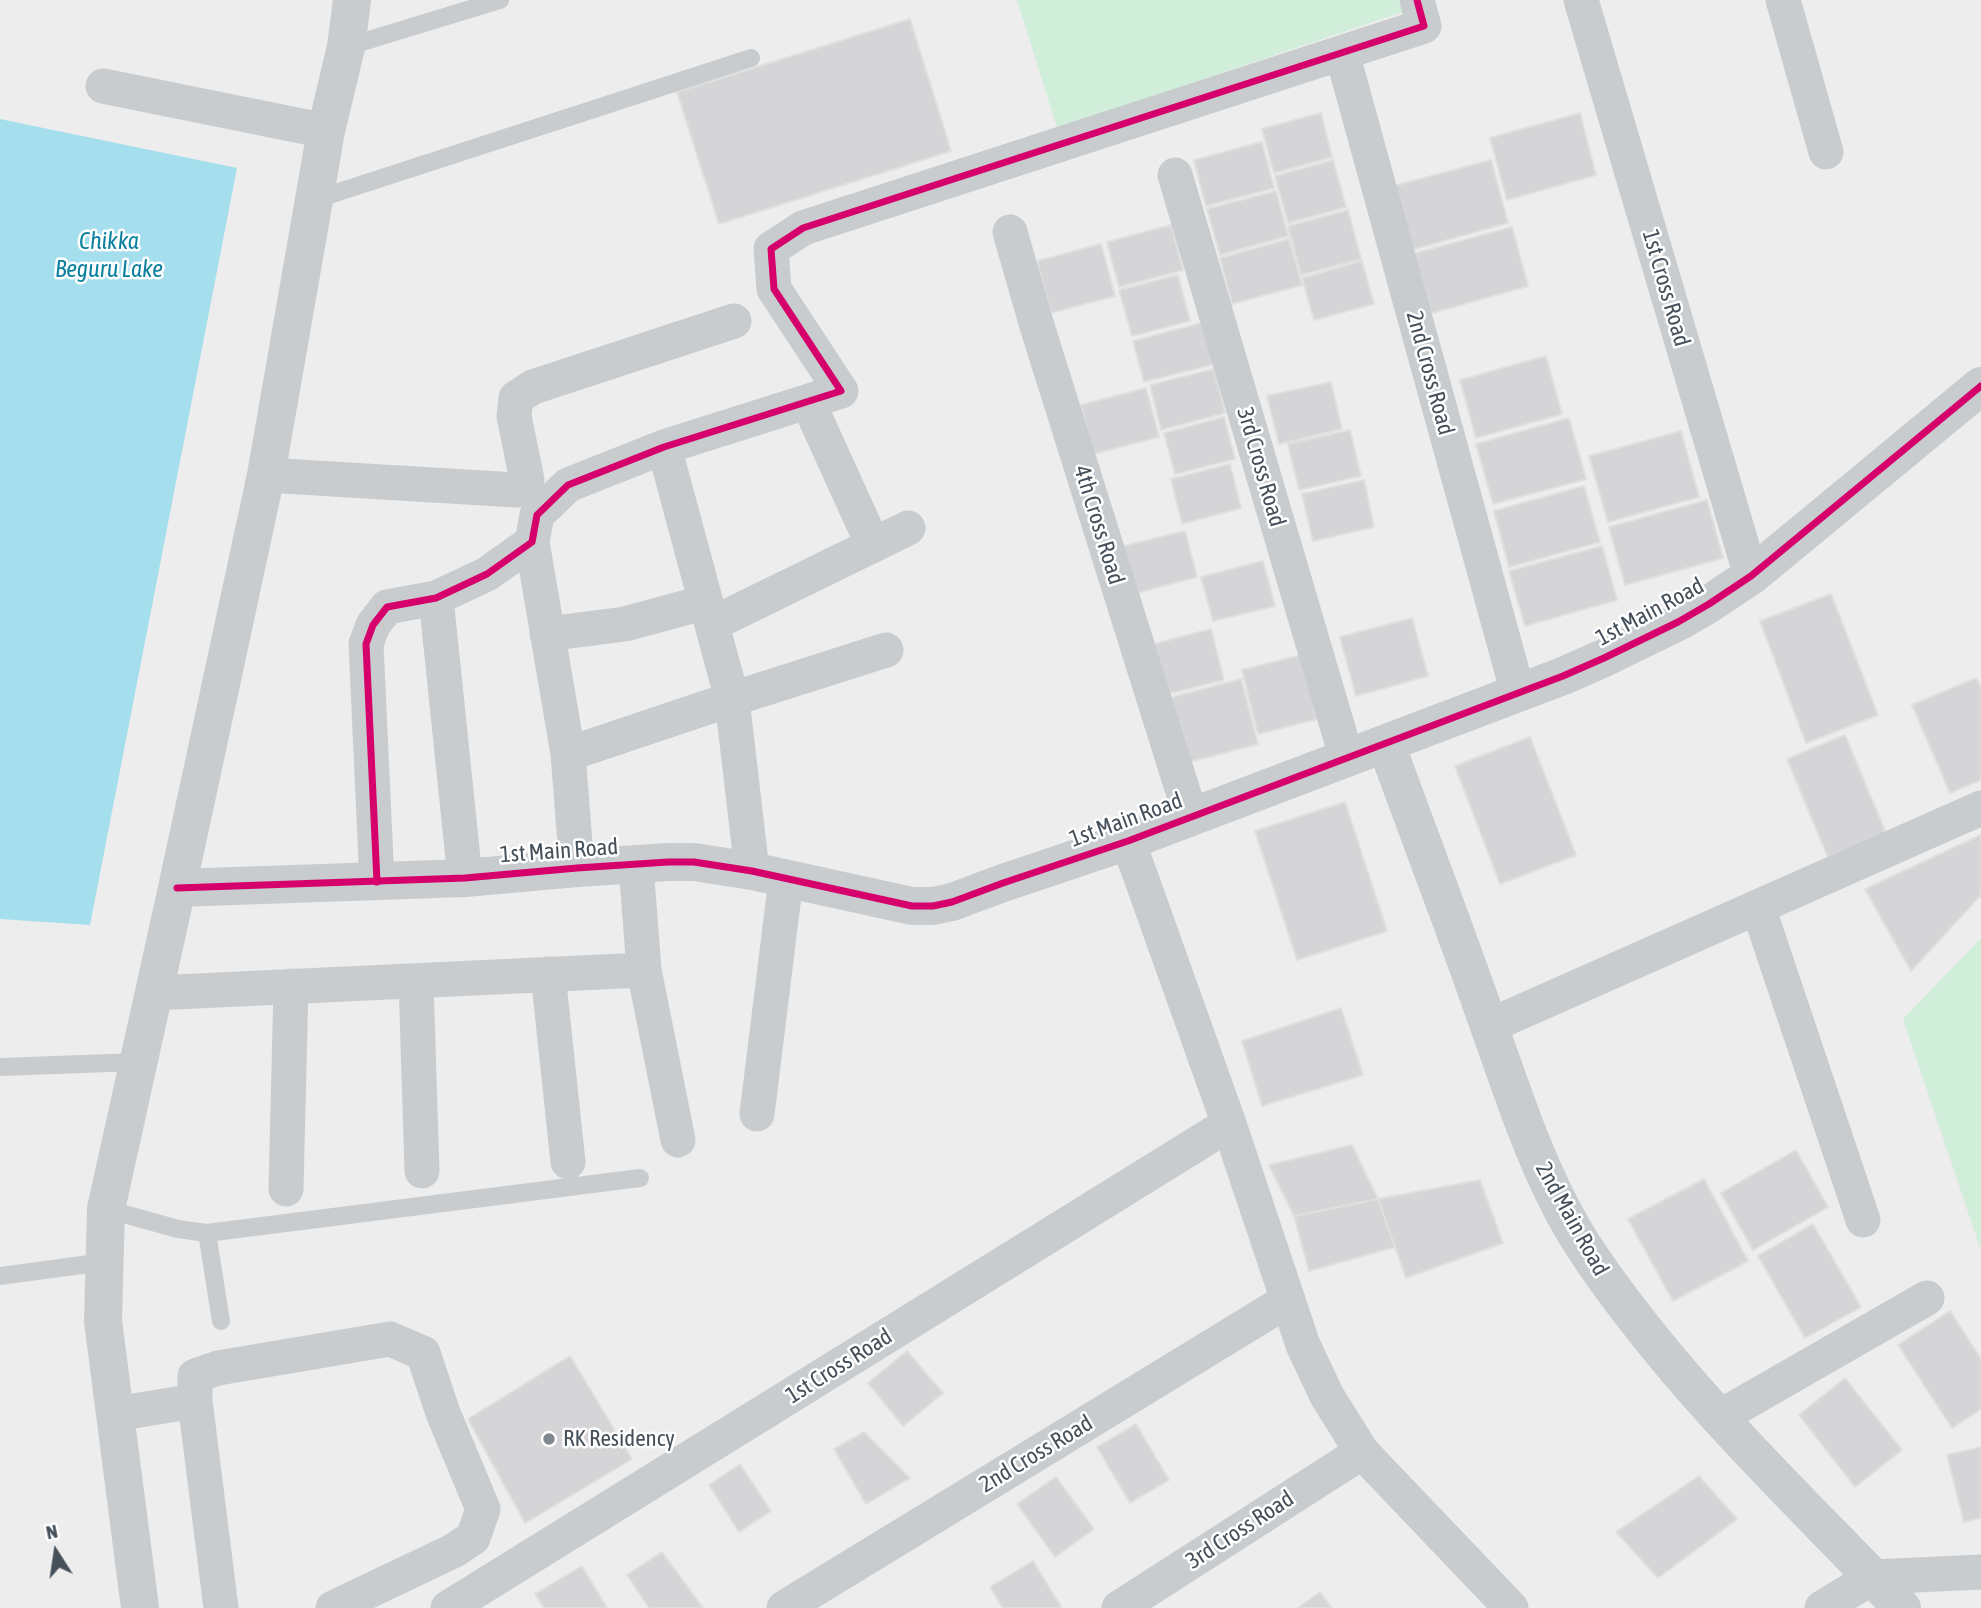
<!DOCTYPE html>
<style>
body{margin:0}
#map{position:relative;width:1981px;height:1608px;overflow:hidden;background:#eeeded;font-family:"Asap Condensed",sans-serif}
canvas{display:block}
.north{position:absolute;left:21px;top:1517px;width:70px;height:70px;-webkit-text-stroke:5px #fff;paint-order:stroke;rotate:348deg;font-size:19px;font-weight:700;line-height:28px;text-align:center;color:#45505a}
.north::after{content:'';display:block;margin:auto;width:24px;height:32px;background:#45505a;clip-path:polygon(50% 0,100% 100%,50% 72%,0 100%)}
</style>
<div id="map">
<canvas width="1981" height="1608"></canvas>
<div class="north">N</div>
</div>
<script>
const context = document.querySelector('canvas').getContext('2d');
context.lineJoin = 'round';
function fill(path, color) {
  context.fillStyle = color;
  context.fill(path, 'evenodd');
}
function strokePath(path, color, width, dash) {
  context.strokeStyle = color;
  context.lineWidth = width;
  context.lineCap = dash ? 'butt' : 'round';
  context.setLineDash(dash || []);
  context.stroke(path);
}
function label(font, color, halo, rows, align = 'center') {
  context.font = font + ' "Asap Condensed",sans-serif';
  context.lineWidth = 5;
  context.setLineDash([]);
  context.textBaseline = 'middle';
  context.strokeStyle = halo;
  context.fillStyle = color;
  for (const [text, x, y, turn = 0] of rows) {
    context.save();
    context.translate(x, y);
    context.rotate((+turn || 0) * Math.PI / 180);
    context.textAlign = isNaN(turn) ? turn : align;
    if (halo) context.strokeText(text, 0, 0);
    context.fillText(text, 0, 0);
    context.restore();
  }
}
fill(new Path2D(`
 M1017,0h382l4,12 -346,116z
 M1981,938v313l-78,-232z`), '#d1eedb');
fill(new Path2D(`
 M0,119l237,49 -147,757 -90,-6z`), '#a5deec');
const building = new Path2D(`
 M910,19l41,132 -232,73 -42,-132z
 M1321,113l11,44 -58,16 -12,-44z
 M1580,113l16,62 -89,25 -17,-62z
 M1262,142l12,46 -68,18 -12,-46z
 M1333,160l13,47 -58,16 -13,-47z
 M1491,160l17,63 -97,27 -17,-64z
 M1276,191l12,45 -68,19 -13,-46z
 M1348,210l13,49 -60,16 -13,-49z
 M1171,225l12,45 -64,17 -12,-45z
 M1512,227l16,59 -99,28 -17,-60z
 M1289,239l13,46 -70,19 -12,-46z
 M1101,244l14,52 -64,17 -14,-52z
 M1362,261l12,43 -60,16 -12,-42z
 M1178,275l12,46 -58,15 -13,-46z
 M1205,322l10,42 -71,18 -11,-41z
 M1546,356l16,58 -86,24 -16,-58z
 M1214,369l11,44 -64,17 -11,-45z
 M1331,382l11,47 -63,15 -12,-48z
 M1146,388l13,49 -66,17 -12,-49z
 M1224,417l11,42 -60,15 -11,-41z
 M1569,418l17,61 -93,25 -17,-60z
 M1350,430l11,46 -62,14 -11,-46z
 M1681,431l18,66 -91,25 -19,-66z
 M1230,464l11,44 -59,16 -11,-45z
 M1364,480l10,47 -61,14 -11,-47z
 M1584,486l16,56 -91,25 -15,-56z
 M1707,500l16,58 -98,27 -16,-58z
 M1185,531l12,46 -64,17 -13,-47z
 M1602,546l15,54 -92,26 -16,-55z
 M1263,561l12,45 -62,15 -12,-44z
 M1831,594l47,121 -72,28 -46,-122z
 M1412,618l16,58 -72,20 -16,-59z
 M1211,629l13,51 -57,14 -13,-50z
 M1301,655l16,64 -59,15 -16,-64z
 M1976,678l5,10v92l-31,13 -38,-88z
 M1241,679l17,65 -72,19 -17,-65z
 M1845,735l41,98 -58,24 -41,-98z
 M1530,737l46,118 -76,29 -45,-118z
 M1345,802l42,129 -90,29 -42,-129z
 M1981,835v60l-70,76 -46,-82z
 M1341,1008l22,67 -101,31 -20,-65z
 M1352,1145l26,54 -84,17 -25,-51z
 M1796,1150l32,57 -75,43 -32,-57z
 M1704,1179l44,82 -75,40 -45,-82z
 M1480,1180l23,63 -97,35 -28,-79z
 M1378,1199l17,48 -86,24 -15,-55z
 M1813,1224l48,83 -56,31 -47,-82z
 M1950,1311l31,48v50l-29,19 -54,-83z
 M907,1351l36,42 -40,33 -35,-43z
 M570,1356l62,103 -107,64 -57,-104z
 M1845,1378l57,72 -47,37 -56,-72z
 M1136,1424l33,56 -39,23 -33,-56z
 M864,1432l46,46 -44,26 -32,-55z
 M1981,1447v71l-17,4 -17,-67z
 M740,1464l31,47 -32,21 -30,-47z
 M1699,1476l38,43 -79,59 -42,-46z
 M1056,1477l38,52 -39,28 -38,-53z
 M662,1552l41,56h-54l-22,-33z
 M1033,1561l29,47h-59l-13,-21z
 M582,1566l25,42h-63l-9,-14z
 M1320,1592l12,16h-34z`);
fill(building, '#d5d5d7');
strokePath(building, '#dfdfe0', 2);
strokePath(new Path2D(`
 M346,47l154,-47
 M314,200l437,-142
 M0,1067l138,-5
 M106,1209l72,20 29,4 433,-55
 M207,1233l14,88
 M0,1276l104,-14`), '#c9ccce', 18);
strokePath(new Path2D(`
 M1581,0l170,576
 M1783,0l43,152
 M1342,53l176,640
 M103,86l223,45
 M1175,175l172,584
 M1010,232l27,94 154,491
 M808,402l65,143
 M664,447l68,252 20,172
 M266,475l250,15 11,-10 -13,-64 2,-18 17,-11 201,-66
 M532,542l36,212 9,114
 M436,598l29,280
 M712,624l196,-96
 M547,634l78,-10 81,-22
 M568,754l164,-55 154,-49
 M1128,841l101,283 74,221 24,51 35,56 149,156
 M636,865l8,105 34,170
 M377,882l-11,-238 7,-19 14,-18 49,-9 51,-24 45,-32 5,-27 31,-30 96,-38 177,-56 -67,-102 -3,-40 32,-21 621,-202 -7,-26
 M1758,907l105,313
 M548,974l20,188
 M416,981l6,190
 M154,993l490,-23
 M1489,1026l492,-218
 M757,1114l29,-235
 M286,1189l5,-203
 M115,1414l80,-13
 M1718,1418l209,-120
 M221,1608l-26,-207v-25l23,-8 172,-29 33,14 20,60 40,96 -10,29 -20,13 -120,57
 M448,1608l781,-484
 M784,1608l504,-308
 M1119,1608l243,-156
 M1822,1608l51,-31 108,-5`), '#c9ccce', 35);
strokePath(new Path2D(`
 M1386,744c34,94 70,187 103,282 25,70 47,140 85,205 29,48 64,92 100,135 72,85 152,162 228,242
 M177,888l288,-10 112,-10 91,-6h26l58,9 160,35h21l19,-4 51,-19 125,-42 435,-165 41,-18 74,-36 31,-18 42,-28 230,-190
 M140,1608l-37,-287 3,-112 71,-321 89,-413 60,-344 20,-84 6,-47`), '#c9ccce', 38);
strokePath(new Path2D(`
 M377,882l-11,-238 7,-19 14,-18 49,-9 51,-24 45,-32 5,-27 31,-30 96,-38 177,-56 -67,-102 -3,-40 32,-21 621,-202 -7,-26
 M177,888l288,-10 112,-10 91,-6h26l58,9 160,35h21l19,-4 51,-19 125,-42 435,-165 41,-18 74,-36 31,-18 42,-28 230,-190`), '#d6006c', 7);
for (const [x, y, r, color] of [
 [549,1439,7,"#80878d"]
]) {
  const dot = new Path2D();
  dot.arc(x, y, r, 0, 2 * Math.PI);
  context.fillStyle = color;
  context.fill(dot);
  strokePath(dot, '#fff', 2.5);
}
label('23px', '#45505a', '#fff', [
 ["1st Cross Road",1666,288,74],
 ["2nd Cross Road",1430,373,75],
 ["3rd Cross Road",1261,467,74],
 ["4th Cross Road",1099,525,73],
 ["1st Main Road",1650,612,-28],
 ["1st Main Road",1126,820,-20],
 ["1st Main Road",559,851,-4],
 ["2nd Main Road",1572,1219,61],
 ["1st Cross Road",839,1366,-32],
 ["2nd Cross Road",1036,1454,-31],
 ["3rd Cross Road",1240,1530,-33]
]);
label('23px', '#45505a', '#fff', [
 ["RK Residency",563,1439]
], 'left');
label('italic 24px', '#0b809f', '#fff', [
 ["Chikka",109,241],
 ["Beguru Lake",109,269]
]);
</script>
